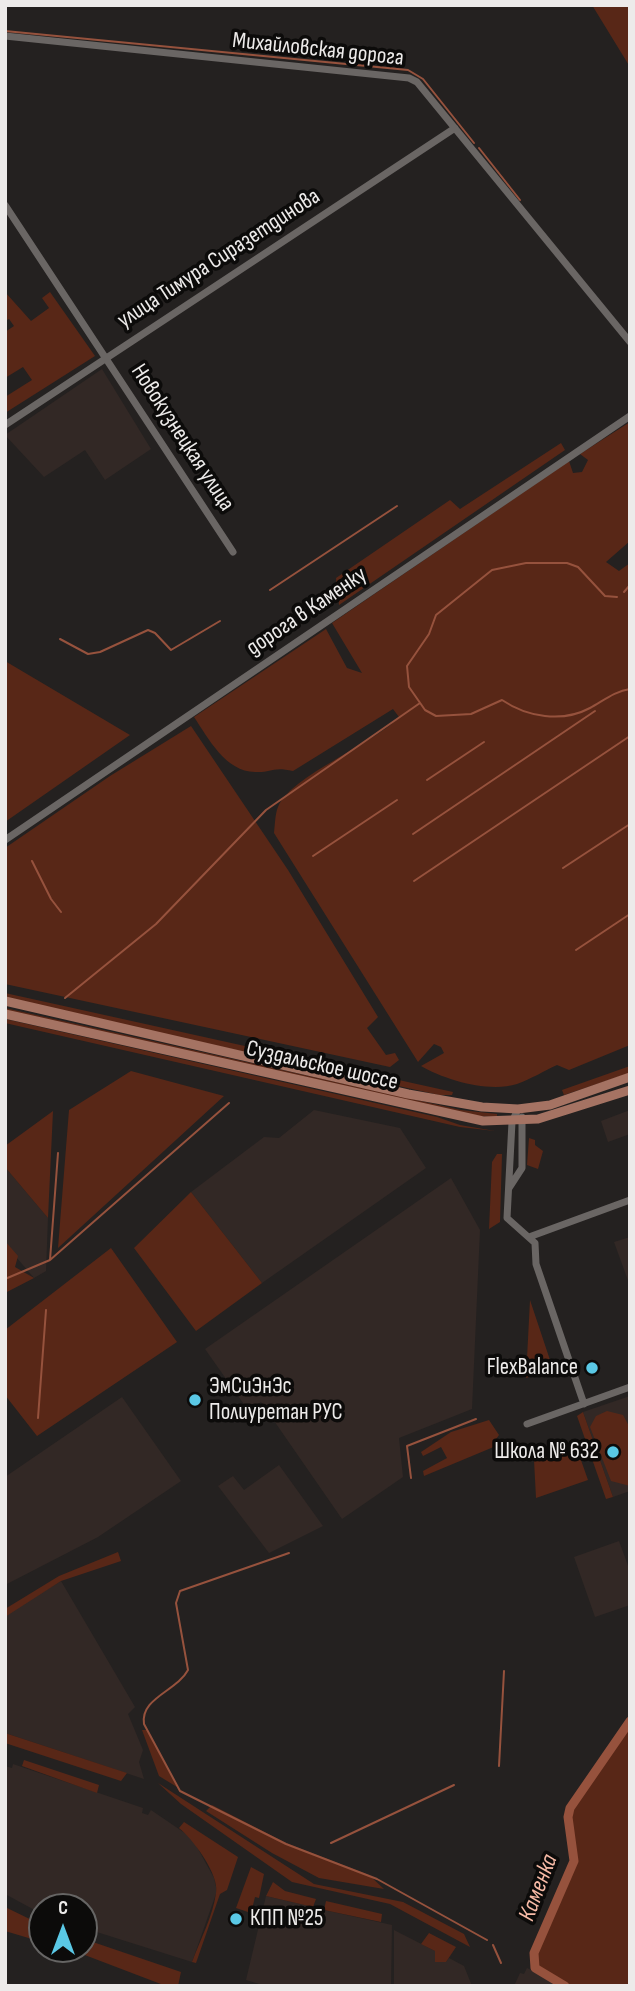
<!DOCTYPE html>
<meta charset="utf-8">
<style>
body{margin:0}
#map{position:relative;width:635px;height:1991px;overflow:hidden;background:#242120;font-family:"Sofia Sans Condensed",sans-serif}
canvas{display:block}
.frame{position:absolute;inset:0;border:7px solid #edebea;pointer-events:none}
.north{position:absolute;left:28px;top:1893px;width:70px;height:70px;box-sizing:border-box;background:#0c0b0a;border:2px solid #666564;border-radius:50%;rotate:0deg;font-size:19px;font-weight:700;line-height:28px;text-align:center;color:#edebea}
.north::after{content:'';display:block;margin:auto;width:24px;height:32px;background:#5ac8e5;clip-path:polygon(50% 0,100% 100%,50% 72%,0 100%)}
</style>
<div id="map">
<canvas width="635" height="1991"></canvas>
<div class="frame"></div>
<div class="north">С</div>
</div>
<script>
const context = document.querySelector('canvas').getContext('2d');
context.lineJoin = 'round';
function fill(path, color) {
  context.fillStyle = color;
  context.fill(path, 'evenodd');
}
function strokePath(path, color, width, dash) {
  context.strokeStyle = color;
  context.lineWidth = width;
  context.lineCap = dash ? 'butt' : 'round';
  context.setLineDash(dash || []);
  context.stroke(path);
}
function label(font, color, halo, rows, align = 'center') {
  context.font = font + ' "Sofia Sans Condensed",sans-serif';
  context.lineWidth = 7;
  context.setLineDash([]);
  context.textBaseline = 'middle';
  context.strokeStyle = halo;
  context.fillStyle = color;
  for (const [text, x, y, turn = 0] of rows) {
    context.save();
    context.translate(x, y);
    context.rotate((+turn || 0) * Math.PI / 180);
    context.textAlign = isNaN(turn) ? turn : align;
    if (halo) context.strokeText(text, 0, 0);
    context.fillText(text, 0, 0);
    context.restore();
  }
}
fill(new Path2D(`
 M102,369l49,80 -46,31 -20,-30 -41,27 -39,-42z
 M314,1110l86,18 26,40 -164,115 -71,-91 73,-55 15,1z
 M630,1110v24l-22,8 -7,-21z
 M5,1167l43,51 -2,53 -12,7 -29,-34z
 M451,1178l29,52 -8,179 -73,29 4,39 -61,42 -81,-117 -13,8 -43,-61z
 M630,1237v49l-16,-44z
 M630,1396v95l-17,6 -30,-85z
 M122,1397l59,84 -83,56 -93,48v-108z
 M279,1465l44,61 -54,27 -51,-67 15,-10 11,14z
 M619,1541l11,30v34l-35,12 -21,-60z
 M61,1581l74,126 -7,7 15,36 -4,12 5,17 -139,-46v-119z
 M13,1764l130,44 -1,5 6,2 3,-5 41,28 22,40 3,13 -25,71 -108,-34v-21h-42v7l-37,-20v-128l7,2z
 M266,1896l47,11v6l10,2 1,-5 68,15 -1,61h-125l-20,-6z
 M394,1930l41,21 11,11 3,-4 15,8 8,20h-78z
 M527,1968l4,2 30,16h-47l6,-13 4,1z`), '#322825');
fill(new Path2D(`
 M592,5h38v62z
 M5,292l26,29 18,-13 -7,-10 8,-6 45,64 -90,57v-16l27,-17 -9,-13 -18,11v-46l9,-6 -5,-7 -4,2z
 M630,422v119l-24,21 13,9 11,-8v482l-61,25 -12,-5c-13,6 -26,14 -40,19 -28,9 -72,-4 -96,-18l23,-13 -3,-6 -7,-3 -16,18 -144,-229c1,-8 1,-19 4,-26 14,-32 93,-61 121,-90l-6,-8 -100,62c-21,-5 -22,2 -38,1 -29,0 -47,-34 -61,-55l132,-88 21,39 15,5 -30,-50 237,-162 4,12 9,-1 6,-12 -8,-6z
 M561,443l4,7 -226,155 -3,-27 114,-78 10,9z
 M5,661l125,74 -125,87z
 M191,726l97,144 90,147 -11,11 19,27 9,-2 4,7 -9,7 -385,-83v-136l105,-72z
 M5,993l448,99 -1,3h-13l-434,-96z
 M5,1008l456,102 36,4v3l-19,-1 -473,-105z
 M5,1019l432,98 23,8 35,6 -35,-4 -455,-104z
 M630,1066v7l-66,22 -2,-5z
 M131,1071l93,25 -166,152 11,-138z
 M53,1111l-5,107 -43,-51v-21z
 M529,1138l6,2v5l8,6 -5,18 -11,-4z
 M497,1154h5l-2,68 -11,7 3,-67z
 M191,1192l71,91 -66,48 -62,-83z
 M5,1241l13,15 -3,11 19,11 -29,15z
 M111,1248l66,94 -140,94 -32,-41v-65z
 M530,1300l23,69 -27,9z
 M607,1411l16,4 7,13v58l-19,-5 -21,-54 6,-11z
 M583,1412l30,85 -7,2 -29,-83z
 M489,1420l10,15 -5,7 2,4 -72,30 -1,-5 24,-13 -6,-11 -18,9 -2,-4 30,-20z
 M576,1446l12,34 -52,18 -2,-38z
 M118,1552l3,9 -60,20 -56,36v-8l54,-33z
 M630,1726v260h-67l-27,-17 1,-15 40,-92 -6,-50z
 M142,1730h5l30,57 -18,-11z
 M5,1733l122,40 -6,8 -116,-38z
 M24,1760l75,25 -2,8 -75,-27z
 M158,1783l156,101 89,18 61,32 6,13 -80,-43 -98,-22 -111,-78z
 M212,1805l74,38 83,32 15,14 -65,-11 -47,-25 -66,-42z
 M184,1822l54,35 -11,33 -7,4 -24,69 -4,-1c8,-22 21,-46 24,-69 4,-18 -24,-55 -37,-65z
 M251,1867l13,7 -5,24 -4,-1 -4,16 -15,-5z
 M273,1882l12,9 31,8 -3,8 -47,-11z
 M326,1901l56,13 -1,8 -57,-12z
 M5,1907l37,18v17l-37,-11z
 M429,1933l27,14 -10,15h-11v-11l-14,-7z
 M84,1939l97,33 -3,14h-12l-97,-37h15z`), '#582717');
strokePath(new Path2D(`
 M5,31l403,39 15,9 51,64
 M479,148l41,52
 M270,590l127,-84
 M624,592l6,-7
 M617,597l-12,-1 -27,-29 -11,-4h-41l-34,7 -56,45 -7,19 -22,32 2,21 16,23 11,6 35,-2 31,-14c25,17 60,23 88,8 13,-7 25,-17 40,-19
 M60,639l28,15 12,-2 48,-22 7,3 16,17 49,-29
 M427,780l57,-38
 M413,834l182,-123
 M313,856l84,-56
 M32,861l19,38 10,13
 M563,868l67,-44
 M414,881l216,-145
 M576,950l54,-36
 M65,998l91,-74 110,-114 154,-107
 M50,1260l8,-107
 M5,1279l45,-19 179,-157
 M38,1418l8,-108
 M411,1478l-4,-32 69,-27
 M289,1553l-109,38 -4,12 12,67c-11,21 -48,28 -44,54l36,67 106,53 91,35 110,61
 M499,1766l5,-95
 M331,1843l123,-58
 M493,1945l8,18`), '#96523d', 2);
strokePath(new Path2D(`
 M565,1986l-30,-18 -1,-15 40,-92 -6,-44 2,-9 60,-87`), '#96523d', 9);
strokePath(new Path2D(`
 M5,36l404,42 8,4 213,260
 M5,205l228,347
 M5,425l450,-297
 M5,840l625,-424
 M518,1109l-6,13 -5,96 28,25 1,21 48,140
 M509,1188l13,-20v-51
 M529,1237l101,-37
 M527,1424l103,-37`), '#6a6664', 7);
strokePath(new Path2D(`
 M5,1001l403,93 74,13 36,2 32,-4 80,-28
 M5,1014l478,107 55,-2 92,-29`), '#a57363', 9);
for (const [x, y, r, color] of [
 [592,1368,7,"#5ac8e5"],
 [195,1400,7,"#5ac8e5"],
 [613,1452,7,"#5ac8e5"],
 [236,1919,7,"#5ac8e5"]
]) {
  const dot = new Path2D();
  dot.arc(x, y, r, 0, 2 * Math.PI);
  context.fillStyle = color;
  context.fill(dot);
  strokePath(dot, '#0c0b0a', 2.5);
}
label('23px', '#edebea', '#0c0b0a', [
 ["Михайловская дорога",318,50,6],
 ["улица Тимура Сиразетдинова",219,259,-33],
 ["Новокузнецкая улица",182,438,57],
 ["дорога в Каменку",307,612,-34],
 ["Суздальское шоссе",322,1066,13]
]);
label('23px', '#edebea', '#0c0b0a', [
 ["FlexBalance",578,1368],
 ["ЭмСиЭнЭс",209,1387,"left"],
 ["Полиуретан РУС",209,1413,"left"],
 ["Школа № 632",599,1452],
 ["КПП №25",250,1919,"left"]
], 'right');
label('italic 24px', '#f7baa6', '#0c0b0a', [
 ["Каменка",539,1888,-69]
]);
</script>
